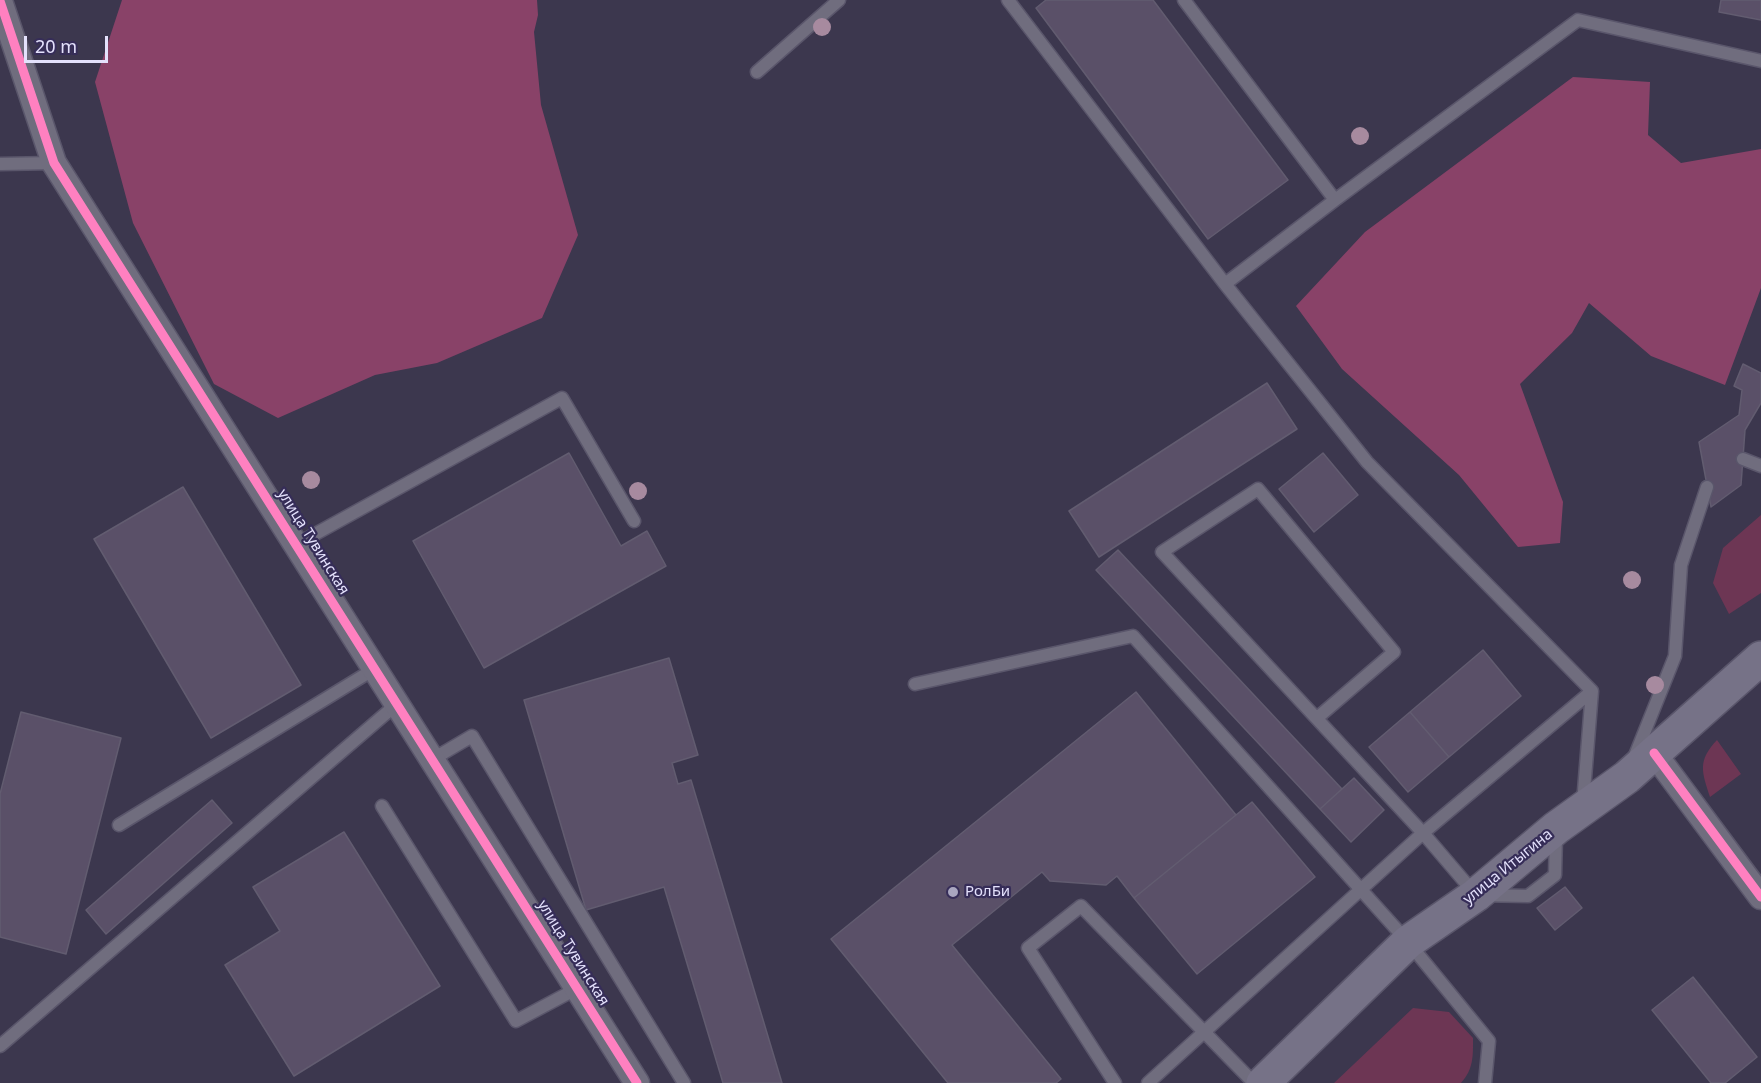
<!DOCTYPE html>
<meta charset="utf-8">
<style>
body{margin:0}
#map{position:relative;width:1761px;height:1083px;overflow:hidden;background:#3c374e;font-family:"Noto Sans",sans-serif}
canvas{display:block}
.scale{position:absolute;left:24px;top:36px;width:84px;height:27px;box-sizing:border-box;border:3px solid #e4e1fc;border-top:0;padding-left:8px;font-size:18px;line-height:21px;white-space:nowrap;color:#e4e1fc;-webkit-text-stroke:4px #362d58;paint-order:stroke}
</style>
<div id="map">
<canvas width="1761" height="1083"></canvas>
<div class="scale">20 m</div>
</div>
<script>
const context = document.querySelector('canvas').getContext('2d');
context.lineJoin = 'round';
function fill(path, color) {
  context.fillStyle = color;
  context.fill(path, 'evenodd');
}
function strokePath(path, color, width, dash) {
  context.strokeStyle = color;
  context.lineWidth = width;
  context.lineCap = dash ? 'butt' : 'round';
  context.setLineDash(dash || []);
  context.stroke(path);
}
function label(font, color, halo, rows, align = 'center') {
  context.font = font + ' "Noto Sans",sans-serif';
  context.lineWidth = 4.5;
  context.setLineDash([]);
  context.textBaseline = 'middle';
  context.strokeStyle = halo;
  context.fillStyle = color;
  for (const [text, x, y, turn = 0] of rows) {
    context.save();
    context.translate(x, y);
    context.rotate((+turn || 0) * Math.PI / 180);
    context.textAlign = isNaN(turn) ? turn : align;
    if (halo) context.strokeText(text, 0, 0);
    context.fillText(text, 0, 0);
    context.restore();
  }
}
fill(new Path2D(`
 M1761,515v78l-32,21 -16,-31 10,-35z
 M1717,740l24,34 -31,23c-8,-25 -13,-36 7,-57z
 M1413,1008l36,4 24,26c0,17 1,31 -12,45h-127z`), '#6d3654');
fill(new Path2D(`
 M122,0h415l1,15 -4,17 7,73 37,130 -36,83 -105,45 -62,12 -97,43 -64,-34 -81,-161 -38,-141z
 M1573,77l77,5 -2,53 33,28 80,-14v139l-36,97 -74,-29 -62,-53 -17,30 -52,51 43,118 -3,41 -42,4 -59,-72 -117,-106 -46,-63 69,-74z`), '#894268');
const building = new Path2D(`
 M1046,0h107l135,180 -80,59 -172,-231z
 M1721,0h40v20l-42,-8z
 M1743,364l18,9v30l-16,27 -4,55 -30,22 -12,-65 40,-27 3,-25 -8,-4z
 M1267,383l30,46 -198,128 -30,-46z
 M569,453l52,93 26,-15 19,35 -182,102 -71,-127z
 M1323,453l35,42 -44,37 -35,-43z
 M183,487l118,198 -90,53 -117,-199z
 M1118,550l224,239 -22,20 -224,-239z
 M1483,650l38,46 -72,61 -39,-45z
 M669,658l29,97 -26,8 6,21 13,-4 91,303h-59l-59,-196 -78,23 -62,-210z
 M1136,692l100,123 -102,83 -17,-22 -11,9 -56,-4 -8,-9 -90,73 109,134 -5,4h-108l-117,-144z
 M21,712l100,26 -55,216 -66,-17v-143z
 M1410,712l39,45 -41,35 -39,-45z
 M1354,778l30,32 -33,32 -31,-33z
 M212,800l20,23 -126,111 -20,-24z
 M1252,802l63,75 -118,97 -63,-76z
 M344,832l96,154 -146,90 -69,-111 55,-34 -27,-44z
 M1565,887l17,21 -27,22 -18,-22z
 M1693,977l64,80 -32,26h-14l-59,-73z`);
fill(building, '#5a5068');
strokePath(building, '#625c70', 1.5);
const lane = new Path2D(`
 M1008,0l217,284 142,178 225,229 -9,112
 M1184,0l151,200 243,-180 183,41
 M757,72l82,-72
 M0,164l54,-1
 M1225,284l110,-84
 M1743,459l18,7
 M297,544l265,-146 72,123
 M915,684l218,-48 275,306 81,99 -4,42
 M1317,718l77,-66 -136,-163 -96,63 261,281 53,62 52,1 27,-21 1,-40
 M1634,758l41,-102 6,-91 26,-78
 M433,759l39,-23 212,347
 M382,806l134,215 62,-33
 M119,825l257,-157
 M0,1046l398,-343
 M1115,1083l-87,-135 53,-42 173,177
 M1148,1083l275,-250 169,-142`);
const street = new Path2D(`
 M0,1l54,162 583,920
 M1654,753l107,144`);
const primary = new Path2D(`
 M1263,1083l145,-141 68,-47 80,-67 71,-51 134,-119`);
strokePath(lane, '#5a566b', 15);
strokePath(street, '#5a566b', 27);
strokePath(primary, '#5a566b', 36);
strokePath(lane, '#706d7e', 12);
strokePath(street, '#706d7e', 24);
strokePath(primary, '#767287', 33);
strokePath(new Path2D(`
 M0,1l54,162 583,920
 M1654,753l107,144`), '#ff80c0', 9);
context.fillStyle = '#a78a9f';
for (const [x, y] of [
 [822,27],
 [1360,136],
 [311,480],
 [638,491],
 [1632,580],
 [1655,685]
]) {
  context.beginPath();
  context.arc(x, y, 9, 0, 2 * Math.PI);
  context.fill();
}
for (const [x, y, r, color] of [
 [953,892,6,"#a9a6bf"]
]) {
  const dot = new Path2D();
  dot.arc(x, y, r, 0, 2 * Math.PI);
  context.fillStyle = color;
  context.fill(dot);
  strokePath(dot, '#362d58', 2);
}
label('15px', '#e4e1fc', '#362d58', [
 ["улица Тувинская",313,542,58],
 ["улица Итыгина",1508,867,-39],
 ["улица Тувинская",573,953,58]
]);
label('15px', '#e4e1fc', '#362d58', [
 ["РолБи",965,892]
], 'left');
</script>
